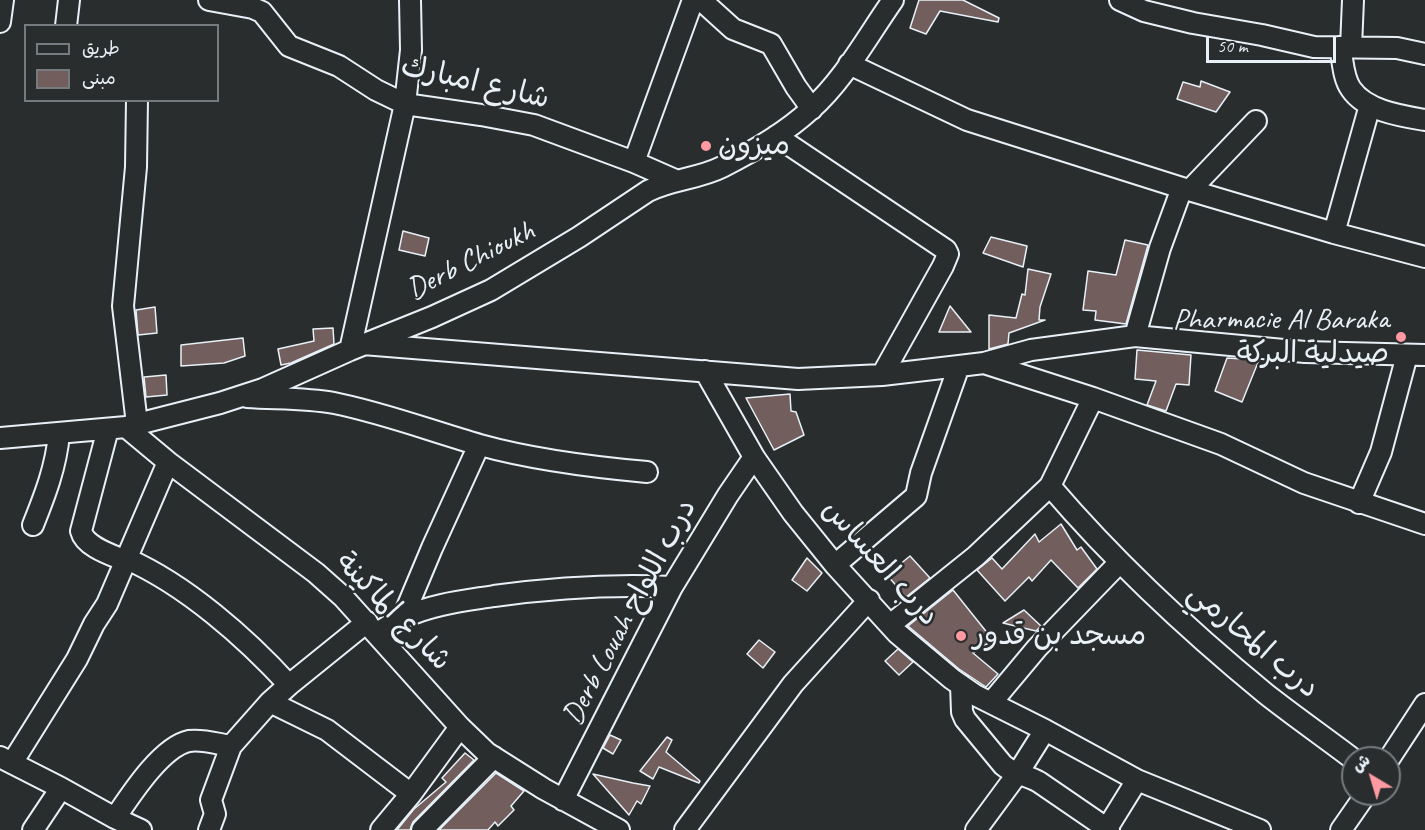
<!DOCTYPE html>
<meta charset="utf-8">
<style>
body{margin:0}
#map{position:relative;width:1425px;height:830px;overflow:hidden;background:#2a2d2e;font-family:Caveat,"Playpen Sans Arabic",sans-serif}
canvas{display:block}
.legend{position:absolute;left:24px;top:24px;width:195px;height:78px;box-sizing:border-box;background:#2a2d2e;border:2px solid #767b7f;margin:0;padding:8px 10px;list-style:none;font-size:18px;color:#e8f1f8}
.legend li{display:flex;align-items:center;gap:12px;height:30px}
.legend b{width:30px;border:2px solid #767b7f}
.north{position:absolute;left:1341px;top:746px;width:60px;height:60px;box-sizing:border-box;background:#2a2d2e;border:2px solid #767b7f;border-radius:50%;rotate:322deg;font-size:16px;font-weight:700;line-height:24px;text-align:center;color:#e8f1f8}
.north::after{content:'';display:block;margin:auto;width:21px;height:27px;background:#ff9aa2;clip-path:polygon(50% 0,100% 100%,50% 72%,0 100%)}
.scale{position:absolute;left:1206px;top:36px;width:130px;height:27px;box-sizing:border-box;border:3px solid #e8f1f8;border-top:0;padding-left:8px;font-size:18px;line-height:21px;white-space:nowrap;color:#e8f1f8;-webkit-text-stroke:4px #2a2d2e;paint-order:stroke}
</style>
<div id="map">
<canvas width="1425" height="830"></canvas>
<ul class="legend">
<li><b style="height:8px;background:#2a2d2e"></b>طريق</li>
<li><b style="height:16px;background:#715e5d"></b>مبنى</li>
</ul>
<div class="north">ش</div>
<div class="scale">50 m</div>
</div>
<script>
const context = document.querySelector('canvas').getContext('2d');
context.lineJoin = 'round';
function fill(path, color) {
  context.fillStyle = color;
  context.fill(path, 'evenodd');
}
function strokePath(path, color, width, dash) {
  context.strokeStyle = color;
  context.lineWidth = width;
  context.lineCap = dash ? 'butt' : 'round';
  context.setLineDash(dash || []);
  context.stroke(path);
}
function label(font, color, halo, rows, align = 'center') {
  context.font = font + ' Caveat,"Playpen Sans Arabic",sans-serif';
  context.lineWidth = 5;
  context.setLineDash([]);
  context.textBaseline = 'middle';
  context.strokeStyle = halo;
  context.fillStyle = color;
  for (const [text, x, y, turn = 0] of rows) {
    context.save();
    context.translate(x, y);
    context.rotate((+turn || 0) * Math.PI / 180);
    context.textAlign = isNaN(turn) ? turn : align;
    if (halo) context.strokeText(text, 0, 0);
    context.fillText(text, 0, 0);
    context.restore();
  }
}
const building = new Path2D(`
 M919,0h44l36,18 -1,4 -58,-11 -14,23 -16,-6z
 M1201,81l29,11 -14,20 -39,-13 6,-17 17,5z
 M403,231l26,7 -4,18 -26,-6z
 M991,237l36,9 -4,21 -40,-14z
 M1125,240l23,5 -22,79 -31,-4 1,-9 -13,-1 5,-39 28,4z
 M1028,269l23,5 -11,33 -1,13h6l-36,13 -1,11 -19,5v-34l27,3 6,-24 3,1z
 M950,306l21,26h-32z
 M155,307l2,26 -19,2 -2,-25z
 M333,328l1,16 -43,19 -10,2 -3,-16 36,-8 -1,-12z
 M243,338l2,18 -21,7 -43,3v-21z
 M1137,350l54,5 -2,30 -13,-1 -10,27 -19,-6 9,-24 -21,-2z
 M1227,358l32,2 -17,42 -27,-11z
 M166,375l1,20 -21,2 -2,-20z
 M790,394l1,17 5,1 8,23 -30,15 -28,-52z
 M1061,524l16,26 4,-3 16,22 -19,19 -27,-28 -19,21 -3,-4 -24,24 -28,-31 15,-12 10,11 33,-35 4,8z
 M910,556l20,22 -24,19 -19,-22z
 M807,558l15,15 -15,18 -15,-11z
 M953,590l40,50 -20,13 25,21 -12,13 -27,-18 -51,-43z
 M1024,610l17,16 -5,5 -33,-8z
 M759,640l16,12 -12,16 -16,-14z
 M898,649l15,13 -14,13 -14,-14z
 M610,735l11,5 -8,14 -10,-6z
 M667,737l5,3 -6,12 34,29 -1,2 -40,-16 -6,12 -13,-8z
 M465,753l9,7 -61,62 -3,8h-13l17,-21 32,-27 -4,-4z
 M496,773l28,18 -13,15 3,4 -16,16 -3,-4 -7,8h-49z
 M593,774l40,9 17,3 -9,18 -4,-3 -8,14z`);
fill(building, '#715e5d');
strokePath(building, '#e8f1f8', 1.5);
const minor = new Path2D(`
 M209,0l44,8 9,4 27,34 50,20 37,24 29,14 76,11 53,10 100,37 41,18
 M701,0l32,29 38,15 25,43 16,22
 M1120,0l24,11 49,12 69,12 52,12 83,1 28,6
 M0,22l3,-22
 M66,26l3,-26
 M1340,47c3,14 3,31 11,42 15,22 50,27 74,31
 M1351,47l2,-47
 M849,64l118,56 215,68 152,45 91,24
 M776,136l170,114 2,4 -5,12 -61,109
 M634,162l59,-162
 M1190,190l66,-69
 M1334,233l36,-128
 M1135,336l25,-88 22,-60
 M363,344l435,35 84,-4 77,-9 25,-3 47,-13 104,-14 170,16 120,3
 M350,350l55,-246 6,-54 -1,-50
 M984,363l109,35 128,46 83,39 121,41
 M705,371l49,86 39,56 42,52 62,68 55,46 23,16 70,35 92,50 123,50
 M247,397c28,2 59,1 87,6 50,10 97,28 146,42 54,15 111,22 167,27
 M137,424l-14,-118 13,-139 1,-67
 M126,427l42,35 148,111 27,24 117,130 27,26 57,36 75,41
 M108,429l-27,102c4,16 31,24 45,30
 M0,438l126,-11 94,-24 43,-14 87,-39 82,-33 59,-27 88,-53 69,-46c24,-12 50,-12 74,-24 30,-15 63,-34 88,-57 34,-30 57,-73 83,-110
 M1050,486c65,76 138,144 216,208 28,22 58,43 87,65
 M1359,503l22,-51 26,-97
 M33,525c12,-30 23,-58 26,-91
 M127,559c59,26 119,79 162,126
 M835,565l81,-69 5,-23 38,-107
 M403,617l29,-69 47,-103
 M890,625l86,-69 74,-70 43,-88
 M377,633c9,-5 18,-12 28,-16 28,-13 58,-16 89,-21 59,-8 118,-12 178,-9
 M961,685l1,27 3,7 38,46c10,9 24,10 36,17l70,48
 M270,702l57,28 84,64
 M991,703l46,-55 83,-86
 M0,757l61,31 54,30 26,12
 M1389,759l36,-55
 M12,763l65,-104 17,-35 13,-20 61,-142
 M563,800l109,-213 56,-92 26,-38
 M115,818c15,-22 46,-71 74,-77 14,-2 29,3 42,5l39,-44 19,-17 78,-63
 M33,830l28,-42
 M209,830l6,-16 -4,-14 20,-54
 M381,830l30,-36 49,-67
 M422,830l72,-73
 M685,830l108,-146 76,-84
 M976,830l42,-57 27,-43
 M1106,830l31,-50
 M1341,830l25,-36`);
strokePath(minor, '#e8f1f8', 24);
strokePath(minor, '#2a2d2e', 20);
for (const [x, y, r, color] of [
 [706,146,6,"#ff9aa2"],
 [1401,337,6,"#ff9aa2"],
 [961,636,6,"#ff9aa2"]
]) {
  const dot = new Path2D();
  dot.arc(x, y, r, 0, 2 * Math.PI);
  context.fillStyle = color;
  context.fill(dot);
  strokePath(dot, '#2a2d2e', 2);
}
label('30px', '#e8f1f8', '#2a2d2e', [
 ["شارع امبارك",475,83,13],
 ["Derb Chioukh",471,261,-27],
 ["درب العساس",880,563,48],
 ["شارع الماكينة",393,612,46],
 ["Derb Louah درب اللواح",630,612,-62],
 ["درب المحارمي",1253,641,40]
]);
label('30px', '#e8f1f8', '#2a2d2e', [
 ["ميزون",718,146],
 ["Pharmacie Al Baraka",1389,320,"right"],
 ["صيدلية البركة",1389,354,"right"],
 ["مسجد بن قدور",973,636]
], 'left');
</script>
